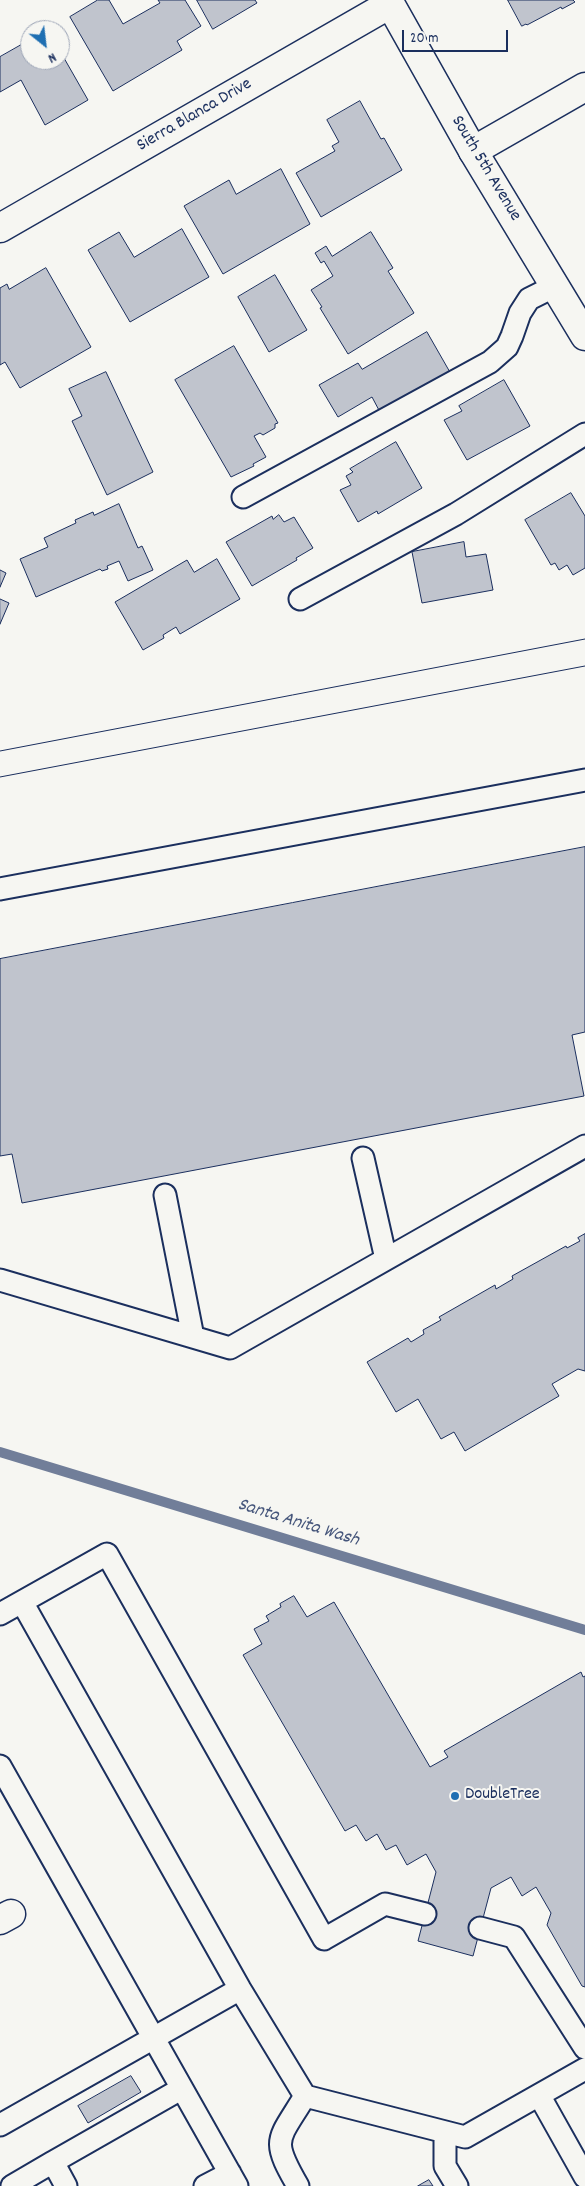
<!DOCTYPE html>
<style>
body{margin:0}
#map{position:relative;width:585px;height:2186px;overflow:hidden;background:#f6f6f2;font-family:Dekko,sans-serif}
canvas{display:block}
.north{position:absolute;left:20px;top:20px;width:50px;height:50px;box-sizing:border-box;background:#f6f6f2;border:1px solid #9ea6b7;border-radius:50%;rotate:151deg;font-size:14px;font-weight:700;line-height:20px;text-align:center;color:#1b2f5e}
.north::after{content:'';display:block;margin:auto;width:18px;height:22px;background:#1f6fb2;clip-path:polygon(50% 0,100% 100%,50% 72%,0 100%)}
.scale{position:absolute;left:402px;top:30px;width:106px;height:22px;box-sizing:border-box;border:2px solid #1b2f5e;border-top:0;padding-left:6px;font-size:15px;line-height:18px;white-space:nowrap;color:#1b2f5e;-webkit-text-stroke:4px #f6f6f2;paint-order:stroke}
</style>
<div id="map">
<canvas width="585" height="2186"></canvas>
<div class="north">N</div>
<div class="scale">20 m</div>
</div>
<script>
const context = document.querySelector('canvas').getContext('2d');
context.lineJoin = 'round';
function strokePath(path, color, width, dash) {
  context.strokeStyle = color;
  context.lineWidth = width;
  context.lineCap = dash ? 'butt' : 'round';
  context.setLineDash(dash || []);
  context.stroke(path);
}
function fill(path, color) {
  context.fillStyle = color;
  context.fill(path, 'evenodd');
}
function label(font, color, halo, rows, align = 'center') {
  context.font = font + ' Dekko,sans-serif';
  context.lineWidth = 4;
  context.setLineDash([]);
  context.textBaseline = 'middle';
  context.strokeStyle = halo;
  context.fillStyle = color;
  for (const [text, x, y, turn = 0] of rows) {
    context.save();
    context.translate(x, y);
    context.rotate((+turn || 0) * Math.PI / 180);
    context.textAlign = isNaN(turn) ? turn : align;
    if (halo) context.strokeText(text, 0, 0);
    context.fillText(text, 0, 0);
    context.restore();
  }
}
strokePath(new Path2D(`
 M0,1452l585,178`), '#717e99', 10);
const building = new Path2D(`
 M98,0h11l14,24 37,-21 -2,-3h27l16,26 -24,15 5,9 -69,41 -43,-74z
 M197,0h58l2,3 -44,26z
 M508,0h65l2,2 -13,7 -1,-2 -34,18 -1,-1 -4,2z
 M30,40v20h30v-9l28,49 -43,25 -24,-45 -21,12v-35z
 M360,101l21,38 3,-1 18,32 -81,47 -25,-44 39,-22 -3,-5 7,-4 -12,-22z
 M281,169l29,55 -87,50 -39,-68 45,-26 7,14z
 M182,229l27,48 -79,45 -42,-72 31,-18 15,25z
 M371,232l22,36 -5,3 26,42 -66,41 -28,-46 2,-1 -11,-17 22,-14 -9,-15 -3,2 -6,-10 11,-7 6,10z
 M46,268l45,79 -71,41 -15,-26 -5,3v-77l7,-4 2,5z
 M275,275l32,55 -38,22 -31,-55z
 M427,332l24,42 -70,40 -9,-17 -34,20 -19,-32 39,-22 4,6z
 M234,346l44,77 -3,1v4l-12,7 -3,-2 -6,3 12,21 -13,7 1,2 -23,11 -56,-97z
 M106,372l47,100 -46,23 -35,-74 10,-5 -13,-27z
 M504,380l26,46 -63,34 -23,-40 18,-9 -3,-5z
 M396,442l26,46 -44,26 -1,-3 -19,11 -18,-32 11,-5 -5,-9 7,-4 -3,-3z
 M571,493l14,23v52l-12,7 -6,-10 -8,5 -4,-7 -4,2 -26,-45z
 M119,504l19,44 4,-2 11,24 -25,11 -9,-20 -12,5 1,3 -6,2 -2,-2 -64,28 -16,-38 28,-12 -4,-9 32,-15 -1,-3 18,-8 1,3z
 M279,515l5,7 10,-5 19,31 -17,10 1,2 -45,26 -26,-44 46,-26 1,3z
 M464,542l2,15 20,-3 7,36 -71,13 -10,-51z
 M217,559l23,40 -60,35 -4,-7 -13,8 1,3 -21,12 -28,-48 72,-42 7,12z
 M0,570l6,3 -6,14z
 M0,599l9,4 -9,21z
 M585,847v185l-13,3 12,61 -562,107 -10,-49 -12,2v-197z
 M585,1234v137l-7,-2 -26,15 7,12 -94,55 -11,-19 -13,7 -23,-40 -22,13 -29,-50 41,-24 3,4 13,-8 -1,-4 18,-10 -2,-3 56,-32 1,4 17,-10 -1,-3 54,-30 1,2 13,-7 -2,-3z
 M294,1596l13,21 27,-15 96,165 18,-10 -4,-6 137,-79 2,5 2,-1v311l-3,-1 -35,-61 4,-12 -15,-26 -14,9 -11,-19 -20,11 -18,68 -55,-15 18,-69 -10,-18 -19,11 -11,-20 -10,5 -9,-16 -11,7 -10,-16 -11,6 -102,-176 19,-11 -8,-15 15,-8 -3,-5 15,-9 -1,-3z
 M131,2076l10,16 -53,31 -10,-17z
 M429,2180l4,6h-15z`);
fill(building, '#c0c4cd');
strokePath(building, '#1b2f5e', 1);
const lane = new Path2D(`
 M243,497l247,-135 17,-15 5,-11 8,-23 9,-14 26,-13
 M300,599l156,-85 129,-80
 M0,889l585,-109
 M363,1158l23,101
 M165,1195l28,142
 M0,1280l230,68 355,-202
 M22,1602l218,387 65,107 160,41 120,-68
 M0,1614l107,-60 217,385 61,-35 40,10
 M0,1766l237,420
 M480,1928l34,9 71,111
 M539,2095l46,82
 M0,2125l240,-136
 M445,2132v34l12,20
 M12,2186l41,-24
 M66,2186l-13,-24 128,-73
 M205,2186l25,-13
 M298,2186c-28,-48 -20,-45 7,-90`);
const street = new Path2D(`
 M473,151l112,-64
 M0,228l390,-224
 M0,1920l11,-6`);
const secondary = new Path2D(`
 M388,0l85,151 112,185`);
strokePath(lane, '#1b2f5e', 25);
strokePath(street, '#1b2f5e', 31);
strokePath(secondary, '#1b2f5e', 31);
strokePath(lane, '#f6f6f2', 21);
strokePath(street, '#f6f6f2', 28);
strokePath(secondary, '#f6f6f2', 28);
strokePath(new Path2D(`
 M0,751l585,-112
 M0,777l585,-111`), '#1b2f5e', 1);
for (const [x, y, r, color] of [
 [455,1796,5,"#1f6fb2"]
]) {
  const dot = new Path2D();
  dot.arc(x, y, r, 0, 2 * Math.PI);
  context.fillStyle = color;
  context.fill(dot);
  strokePath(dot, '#f6f6f2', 2);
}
label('18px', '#1b2f5e', '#f6f6f2', [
 ["Sierra Blanca Drive",195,116,-30],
 ["South 5th Avenue",485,169,59]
]);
label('18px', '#1b2f5e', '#f6f6f2', [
 ["DoubleTree",465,1796]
], 'left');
label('italic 19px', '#46567b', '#f6f6f2', [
 ["Santa Anita Wash",298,1524,17]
]);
</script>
